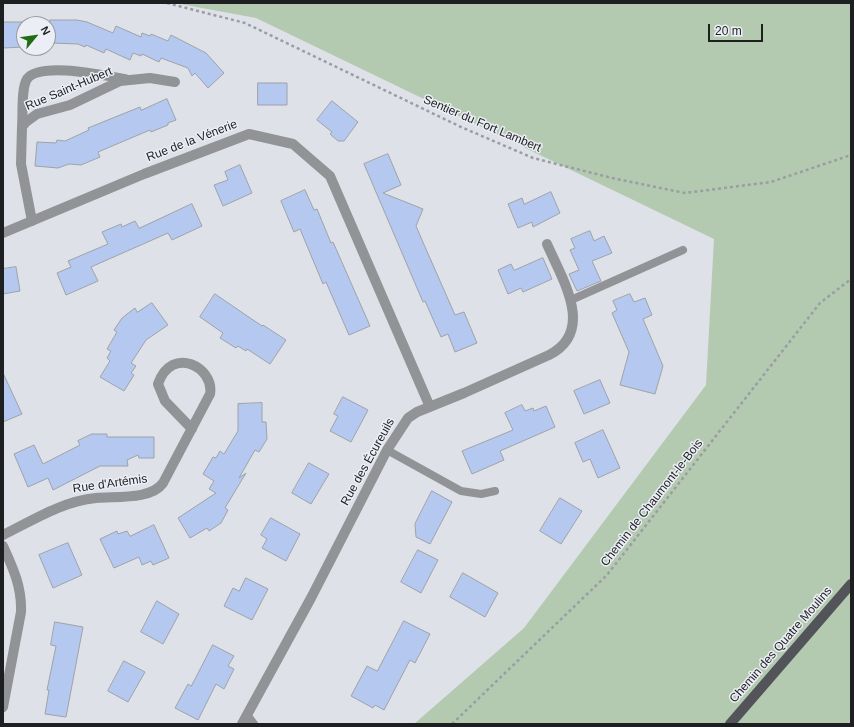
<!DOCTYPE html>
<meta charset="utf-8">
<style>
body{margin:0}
#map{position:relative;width:854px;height:727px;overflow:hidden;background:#dee1e8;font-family:Arial,sans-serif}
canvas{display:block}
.frame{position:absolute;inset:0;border:4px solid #1e1f21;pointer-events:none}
.north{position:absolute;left:16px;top:16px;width:40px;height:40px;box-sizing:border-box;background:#ebeef5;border:1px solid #999ba0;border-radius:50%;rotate:61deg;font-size:11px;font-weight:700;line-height:16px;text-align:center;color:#1e1f21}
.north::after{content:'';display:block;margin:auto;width:14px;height:18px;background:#216e12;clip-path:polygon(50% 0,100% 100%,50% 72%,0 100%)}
.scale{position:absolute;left:708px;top:24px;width:55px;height:18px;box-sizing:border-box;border:2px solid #1e1f21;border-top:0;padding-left:5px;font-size:12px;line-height:14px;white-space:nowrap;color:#1e1f21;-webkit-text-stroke:3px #ebeef5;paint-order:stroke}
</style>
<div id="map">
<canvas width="854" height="727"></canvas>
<div class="frame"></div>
<div class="north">N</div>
<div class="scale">20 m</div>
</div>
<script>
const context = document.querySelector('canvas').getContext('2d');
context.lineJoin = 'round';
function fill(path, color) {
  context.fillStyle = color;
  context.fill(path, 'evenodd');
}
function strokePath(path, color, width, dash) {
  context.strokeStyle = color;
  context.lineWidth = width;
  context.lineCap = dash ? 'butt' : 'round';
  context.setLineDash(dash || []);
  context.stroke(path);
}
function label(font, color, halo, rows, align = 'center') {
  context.font = font + ' Arial,sans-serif';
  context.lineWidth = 3;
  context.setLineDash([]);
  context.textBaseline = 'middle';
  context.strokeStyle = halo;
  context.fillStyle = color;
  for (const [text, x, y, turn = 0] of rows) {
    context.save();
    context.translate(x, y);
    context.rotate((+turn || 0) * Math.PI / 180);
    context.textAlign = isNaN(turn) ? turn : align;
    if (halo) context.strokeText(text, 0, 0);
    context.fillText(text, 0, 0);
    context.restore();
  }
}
fill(new Path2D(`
 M175,3h676v721h-437l110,-96 182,-243 8,-146 -458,-221z`), '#b4cab0');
const building = new Path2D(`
 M50,20h27l10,2 26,11 3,-7 25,11 1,-4 8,3 1,-2 17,7 3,-6 35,18 18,20 -16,15 -13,-15 -3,3 -4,-8 -27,-10 -2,4 -17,-8 -1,2 -8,-3 -3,7 -24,-11 -2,4 -18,-8 -1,2 -7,-3 -27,-1v4h-3v-23h2z
 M3,22h20l1,25 -21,1z
 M258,83h29v22h-29z
 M167,99l9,21 -8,3v2l-17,7 -1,-2 -52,22 2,5 -19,8 -12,-1 -11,4 -23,-2 2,-24 19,1 1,-3 8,1 24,-11 -1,-2 52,-21 1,3z
 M332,101l26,21 -14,19h-6l-8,-7 2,-2 -15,-12z
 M388,154l13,31 -18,8 40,16 -7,17 6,14 33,75 9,-3 13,31 -22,9 -7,-18 -7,3 -16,-36 -2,1 -59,-138z
 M240,165l12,28 -29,13 -9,-21 14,-5 -3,-8z
 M305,190l9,20 3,-1 14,34 2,-1 37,84 -21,9 -23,-53 -3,2 -23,-55 -6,3 -13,-31z
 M551,192l9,21 -27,14 -1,-5 -14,6 -10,-24 14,-6 2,6z
 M192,204l10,22 -30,14 -4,-7 -77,34 7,14 -32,14 -9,-22 14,-6 -3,-6 40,-17 -6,-12 19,-8 1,3 13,-6 4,7z
 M590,231l4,10 10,-5 8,17 -20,8 9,20 -24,10 -8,-17 10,-4 -9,-20 5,-2 -4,-9z
 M543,258l9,21 -29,13 -2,-4 -13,6 -10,-24 13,-6 3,6z
 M16,267l4,24 -17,3v-25z
 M215,294l47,32 1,-1 23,15 -16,24 -23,-15 -1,2 -8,-5 -2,2 -16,-10 3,-5 -23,-16z
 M630,294l4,8 11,-4 7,17 -9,4 20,47 -8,28 -35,-9 9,-33 -17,-39 5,-3 -4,-9z
 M152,303l16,22 -22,15 -15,23 5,3 -5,7 3,2 -10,16 -24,-14 10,-16 -3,-3 4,-7 -4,-2 10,-17 -3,-2 8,-12 13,-10 2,4z
 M3,373l19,41 -19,8z
 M600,380l10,23 -26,11 -10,-23z
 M343,397l25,13 -17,32 -21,-11 8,-15 -4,-2z
 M262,403v19h4l1,17 -8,13 -4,-2 -16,28 7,-5 -21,35 3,2 -7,13 -12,8 -2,-3 -17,10 -12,-20 38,-25 -7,-4 5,-8 -11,-7 10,-17 3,1 4,-7 4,3 14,-23v-27z
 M522,405l3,6 8,-3 1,3 12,-5 9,21 -55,24 4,9 -32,14 -10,-23 51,-21 -8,-17z
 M603,430l17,38 -22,10 -8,-19 -7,3 -8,-19z
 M92,434h15v3h47v21h-15l-1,-3 -11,5 1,6h-28l-47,24 -5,-12 -20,9 -14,-33 20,-9 9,19 37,-19 -2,-4z
 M309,463l20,11 -18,30 -19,-11z
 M432,491l20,11 -22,42 -14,-7 -1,-13z
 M560,498l22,13 -21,33 -21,-13z
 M271,518l29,16 -14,27 -24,-13 5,-9 -6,-4z
 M154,525l15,33 -16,7 -2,-4 -9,4 -3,-8 -25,11 -14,-29 17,-8 1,3 9,-3 3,5z
 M68,543l14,32 -29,13 -14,-33z
 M418,550l20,10 -17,33 -20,-11z
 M463,573l35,20 -13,24 -35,-20z
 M246,578l22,11 -16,31 -28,-14 9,-18 6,3z
 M157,601l22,13 -16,30 -22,-12z
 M404,621l26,13 -15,29 -5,-3 -26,50 -9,-5 -2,3 -22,-12 16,-30 10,5z
 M55,622l28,5 -17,90 -21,-3 4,-24h-2l9,-44 -5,-1z
 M213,645l21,11 -6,10 6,3 -10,20 -8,-5 -18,36 -23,-12 13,-24 3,2z
 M124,661l21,11 -17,30 -20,-11z`);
fill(building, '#b4c8f0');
strokePath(building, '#9ea2a8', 1);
strokePath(new Path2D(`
 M167,3l78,20 216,104 72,31 79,20 73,15 86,-11 80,-27
 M452,724l155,-149 213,-272 31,-24`), '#9b9da2', 2.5, [3, 3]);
strokePath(new Path2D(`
 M571,300l112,-50
 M387,450l74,41 20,3 14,-3
 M248,716l6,8`), '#929396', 8);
strokePath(new Path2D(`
 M22,127c1,-11 -1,-39 5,-48 13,-18 79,-3 98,0
 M32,221l-11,-57 1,-37 4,-5 11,-8 33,-9 50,-24 30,-3 25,4
 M3,233l141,-59 105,-40 44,10 37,32 100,231
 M3,535c30,-15 60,-34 93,-37 20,-2 55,2 67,-15l47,-89c5,-26 -38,-50 -52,-10l7,17 27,28
 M3,546c10,22 19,41 18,66l-18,95
 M242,724l69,-126 76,-148 21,-32 9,-6 47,-19 85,-38c47,-24 13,-76 -2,-111`), '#929396', 10);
strokePath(new Path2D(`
 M730,724l121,-140`), '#525459', 10);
label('12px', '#1e1f21', '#ebeef5', [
 ["Rue Saint-Hubert",69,89,-23],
 ["Sentier du Fort Lambert",482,124,23],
 ["Rue de la Vénerie",192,141,-21],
 ["Rue des Écureuils",368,462,-61],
 ["Rue d'Artémis",110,484,-8],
 ["Chemin de Chaumont-le-Bois",652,503,-52],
 ["Chemin des Quatre Moulins",781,645,-49]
]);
</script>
